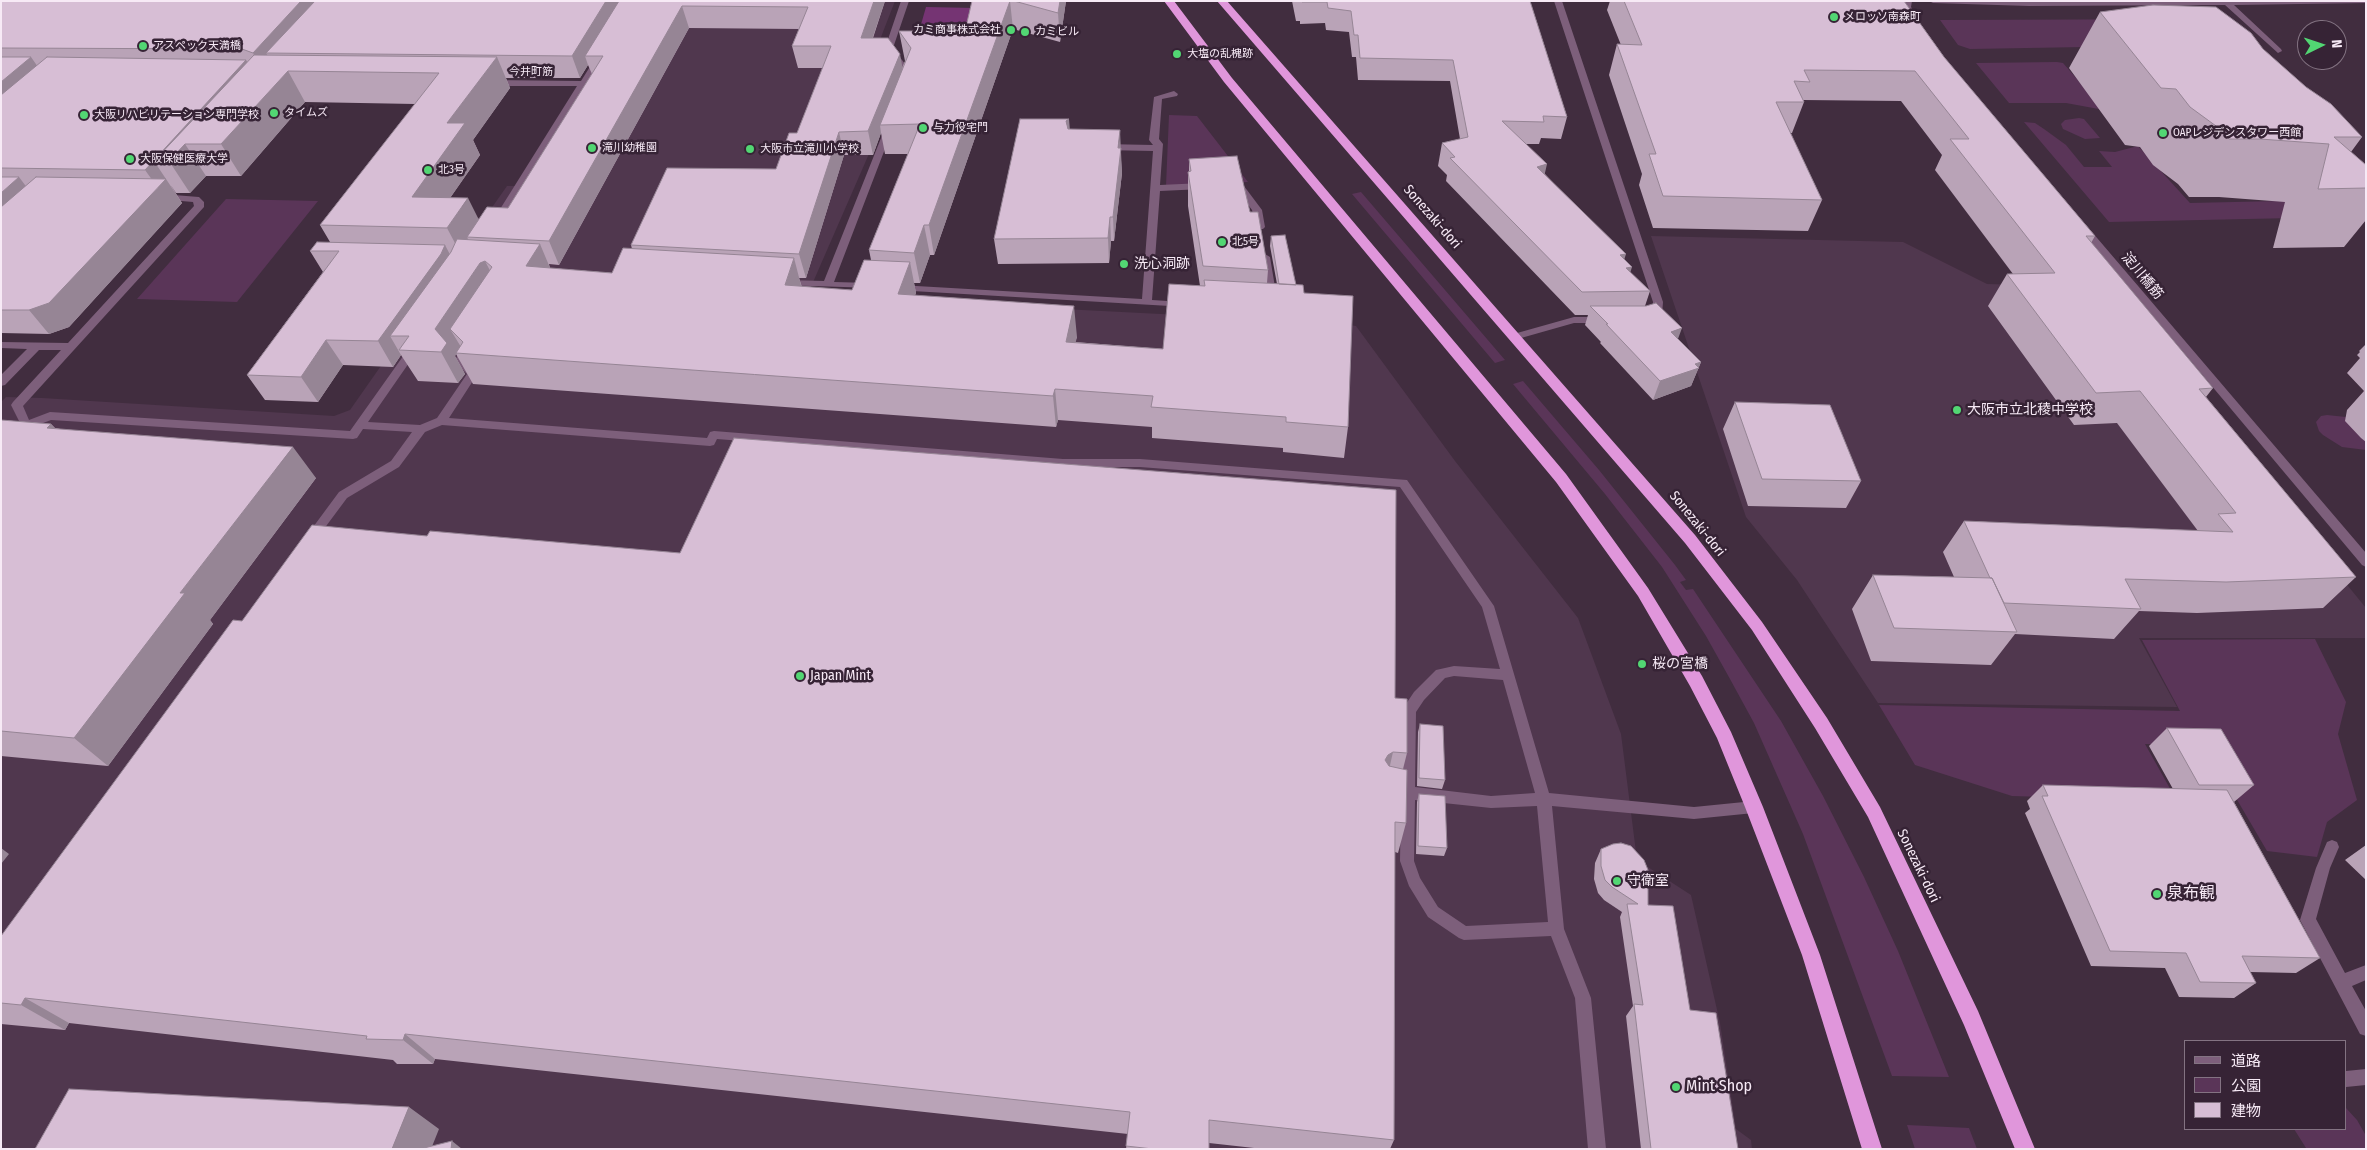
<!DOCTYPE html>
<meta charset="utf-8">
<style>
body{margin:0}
#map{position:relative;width:2367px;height:1150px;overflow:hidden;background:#412d3f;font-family:"Fira Sans Condensed","Noto Sans JP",sans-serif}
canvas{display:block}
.frame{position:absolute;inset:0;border:2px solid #f7eaf6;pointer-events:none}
.legend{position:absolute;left:2184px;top:1040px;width:162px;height:90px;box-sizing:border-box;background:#362335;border:1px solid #837382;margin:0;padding:6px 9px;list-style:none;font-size:15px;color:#f7eaf6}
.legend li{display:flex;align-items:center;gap:10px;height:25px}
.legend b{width:25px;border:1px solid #837382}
.north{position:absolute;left:2297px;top:20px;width:50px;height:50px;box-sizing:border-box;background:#362335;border:1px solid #837382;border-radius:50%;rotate:86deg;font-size:14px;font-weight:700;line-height:20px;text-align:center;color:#f7eaf6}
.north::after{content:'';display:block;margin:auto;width:18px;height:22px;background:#52d673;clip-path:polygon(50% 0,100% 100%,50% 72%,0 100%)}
</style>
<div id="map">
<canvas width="2367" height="1150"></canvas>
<div class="frame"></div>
<ul class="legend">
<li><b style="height:6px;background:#7d5f7b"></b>道路</li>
<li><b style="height:14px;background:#5a3558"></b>公園</li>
<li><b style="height:14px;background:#d7bed5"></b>建物</li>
</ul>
<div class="north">N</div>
</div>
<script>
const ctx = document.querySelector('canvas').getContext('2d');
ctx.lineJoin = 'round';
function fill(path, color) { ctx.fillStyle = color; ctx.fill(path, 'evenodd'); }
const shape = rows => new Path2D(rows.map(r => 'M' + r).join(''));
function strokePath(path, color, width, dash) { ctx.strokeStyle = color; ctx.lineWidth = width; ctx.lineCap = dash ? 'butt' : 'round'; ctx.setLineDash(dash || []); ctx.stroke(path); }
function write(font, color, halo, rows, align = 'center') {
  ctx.font = font + ' "Fira Sans Condensed","Noto Sans JP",sans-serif'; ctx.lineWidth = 5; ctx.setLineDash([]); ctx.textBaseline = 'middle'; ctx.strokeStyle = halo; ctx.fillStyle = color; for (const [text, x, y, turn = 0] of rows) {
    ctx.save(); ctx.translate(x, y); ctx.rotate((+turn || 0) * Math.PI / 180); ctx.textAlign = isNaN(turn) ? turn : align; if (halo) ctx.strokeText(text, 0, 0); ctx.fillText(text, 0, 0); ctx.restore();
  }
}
const built = shape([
 [648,1,895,1,876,50,899,85,807,296,1338,323,1356,326,1455,461,1578,618,1621,734,1637,860,1691,895,1720,1023,1736,1129,1751,1140,1752,1149,1,1149,1,402,6,397,42,398,334,416,350,410,507,186,531,186],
 [1651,236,1903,242,1987,284,2095,287,2117,303,2366,608,2366,638,2139,638,2177,707,1878,703,1797,580,1746,517]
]);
const green = shape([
 [2223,19,2238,24,2258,44,1970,49,1958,45,1940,20],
 [2057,62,2063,63,2104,110,2066,103,2009,103,1976,63],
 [1169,115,1197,116,1248,182,1166,186],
 [2079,118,2084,119,2100,138,2085,139,2063,129,2061,124,2065,120],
 [2024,122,2035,123,2044,129,2066,145,2084,167,2112,167,2099,151,2115,152,2138,146,2190,203,2322,200,2339,217,2109,222],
 [1361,192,1505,360,1495,363,1352,194],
 [226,199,318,201,237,302,137,299],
 [1523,381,1599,470,1675,565,1686,580,1680,582,1686,590,1693,589,1781,721,1823,796,1864,877,1898,951,1949,1077,1892,1076,1803,834,1754,723,1730,679,1706,636,1662,567,1605,494,1513,384],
 [2327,415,2346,417,2349,424,2366,442,2366,450,2342,447,2323,435,2319,431,2316,422,2321,416],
 [2315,639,2346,702,2338,734,2357,800,2327,822,2317,857,2267,851,2205,745,2145,744,2177,801,2012,796,1915,765,1879,705,2180,711,2142,640],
 [2346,1108,2357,1120,2365,1134,2366,1149,2306,1148,2294,1129,2346,1129],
 [1907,1125,1969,1128,1977,1149,1915,1149]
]);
const water = shape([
 [926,7,976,8,965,56,912,56]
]);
const minor = shape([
 [901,1,909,1,893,48,914,76,911,83,908,84,904,81,906,76,885,48,901,1],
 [1554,1,1562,1,1663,302,1662,315,1655,319,1651,320,1646,317,1652,313,1653,302,1554,1],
 [1904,1,1912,1,1911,7,1920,21,1919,23,1913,23,1903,7,1904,1],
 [1929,1,2366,1,2366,3,2234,5,2281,49,2282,51,2278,53,2225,5,2029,6,1933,3,1929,1],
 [596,57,603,59,588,84,502,222,500,224,494,224,492,222,577,86,491,86,487,83,491,80,581,81,596,57],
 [1174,91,1178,94,1177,96,1162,99,1159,139,1163,144,1160,185,1203,183,1208,186,1203,189,1160,191,1152,300,1183,302,1188,305,1187,307,895,290,894,288,899,285,1142,299,1153,151,1103,150,1098,147,1103,144,1153,145,1149,140,1154,97,1174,91],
 [889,125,893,128,834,282,871,283,876,286,875,288,780,285,780,281,784,280,824,281,885,128,889,125],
 [1238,181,1241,182,1262,210,1265,227,1263,229,1257,229,1252,210,1235,187,1230,184,1238,181],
 [161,194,199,197,204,202,204,207,23,406,29,420,50,412,350,431,411,345,415,344,420,347,368,422,420,425,437,418,467,374,454,361,464,346,468,345,473,348,465,360,478,373,449,418,707,438,710,432,714,431,1063,459,1140,459,1407,480,1494,606,1549,793,1694,807,1754,801,1759,803,1761,807,1759,811,1754,813,1694,819,1552,806,1564,929,1591,998,1606,1149,1588,1149,1575,998,1551,936,1464,940,1459,938,1428,917,1409,886,1400,861,1401,798,1395,796,1393,792,1395,788,1401,786,1402,711,1404,707,1414,692,1436,670,1454,666,1500,669,1482,607,1400,487,1140,467,1063,467,717,439,714,445,710,446,442,425,425,432,399,467,347,498,315,541,311,543,305,538,339,492,391,461,412,432,363,429,357,438,353,439,51,420,12,435,1,443,1,432,20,423,11,405,13,402,61,350,39,350,5,385,1,386,1,375,27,349,1,348,1,342,68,343,194,206,193,202,158,199,158,195,161,194],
 [1454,676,1503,680,1535,793,1491,796,1415,787,1416,712,1424,700,1445,678,1454,676],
 [1415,800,1491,808,1537,806,1548,922,1466,926,1438,907,1420,878,1414,861,1415,800],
 [2083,224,2086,225,2366,553,2366,567,2362,565,2080,229,2080,225,2083,224],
 [1265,254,1270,257,1277,299,1272,302,1267,299,1260,257,1265,254],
 [1574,317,1601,317,1606,320,1601,323,1574,323,1514,340,1509,337,1510,335,1574,317],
 [2332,840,2337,842,2339,847,2330,868,2316,919,2345,973,2366,965,2366,980,2352,986,2366,1011,2366,1036,2360,1034,2300,920,2316,868,2327,842,2332,840],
 [2366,1069,2366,1085,2346,1087,2346,1071,2366,1069]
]);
const highway = shape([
 [1164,1,1174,1,1232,78,1566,474,1648,588,1702,676,1731,732,1763,807,1820,955,1882,1149,1862,1149,1802,955,1745,807,1717,738,1690,686,1638,596,1556,482,1224,82,1164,1],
 [1217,1,1227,1,1695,535,1762,622,1827,718,1880,807,1978,1011,2035,1149,2015,1149,1964,1025,1868,817,1815,728,1752,630,1685,543,1217,1]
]);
const wall = shape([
 [1,1,885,1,873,38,902,68,905,61,899,31,965,31,972,1,1066,1,1060,42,1013,29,934,255,930,255,920,283,914,283,916,293,915,295,1077,337,1075,342,1163,349,1200,286,1188,206,1188,172,1189,172,1189,159,1250,212,1268,270,1267,283,1277,284,1270,246,1271,236,1296,285,1304,293,1348,427,1344,458,1283,452,1283,448,1152,438,1152,427,1058,420,1056,427,473,384,456,354,455,356,465,374,458,383,418,381,401,355,393,367,343,365,318,402,265,400,247,375,323,272,310,251,330,242,320,225,415,104,305,102,241,176,206,176,190,193,176,193,170,184,182,203,69,327,49,334,1,333],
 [689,28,799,29,792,46,798,68,823,68,797,133,776,169,631,245,632,249,612,273,550,268,549,264,559,265],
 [588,65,592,74,508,208,479,219,450,198,480,155,473,140,510,88,506,78,580,78],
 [881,133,885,154,908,154,869,250,871,260,852,290,802,287,799,278,806,278,844,155,873,155],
 [1292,1,1530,1,1567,117,1561,139,1541,138,1539,144,1526,144,1545,174,1624,260,1630,272,1650,291,1645,306,1701,362,1691,386,1653,400,1600,343,1601,342,1585,325,1588,315,1575,315,1446,181,1447,175,1438,166,1442,143,1460,139,1450,81,1358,80,1356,57,1352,57,1349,32,1326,30,1325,23,1300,24,1300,21,1296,21],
 [1610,1,1904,1,1944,57,2095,236,2091,243,2213,388,2206,397,2356,577,2323,608,2197,613,2139,611,2114,639,2015,634,1991,665,1871,661,1852,609,1873,575,1954,577,1943,552,1964,521,2198,531,2117,423,2074,425,1988,306,2007,274,2013,274,1935,170,1942,155,1901,101,1803,100,1804,102,1792,133,1790,133,1822,200,1808,231,1653,228,1639,185,1642,174,1609,75,1617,44,1621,45,1607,10],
 [2100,12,2263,49,2362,137,2351,152,2366,165,2366,220,2344,247,2273,248,2285,202,2219,197,2189,197,2178,184,2153,165,2140,147,2125,145,2069,68],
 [1070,129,1120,148,1122,173,1114,241,1111,241,1109,263,998,264,994,239],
 [2366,344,2366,442,2361,438,2345,421,2347,410,2364,391,2347,373,2360,358,2357,355,2360,352,2359,351],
 [1735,402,1861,481,1846,508,1748,506,1723,429],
 [1,420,51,424,55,428,316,478,210,620,213,624,108,766,1,756],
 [1395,698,1407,753,1403,769,1406,823,1398,853,1395,852,1394,1140,1390,1149,1263,1149,1209,1143,1209,1149,1126,1149,1128,1134,435,1059,433,1064,397,1064,393,1060,69,1023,65,1030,1,1024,1,936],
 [1420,724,1445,780,1442,789,1417,786,1418,732],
 [2167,728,2254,785,2234,802,2320,958,2296,973,2250,972,2256,983,2234,998,2179,997,2165,968,2091,966,2025,813,2030,809,2027,801,2043,785,2173,789,2149,746],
 [1419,794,1447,848,1444,856,1416,854,1417,802],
 [2366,845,2366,880,2345,860],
 [1601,849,1648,905,1690,1010,1738,1149,1641,1149,1626,1016,1633,1006,1620,917,1622,912,1604,900,1598,893,1594,879,1595,863]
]);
const shadedWall = shape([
 [301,1,332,1,266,53,274,67,266,76,253,53],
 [606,1,628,1,585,56,588,65,580,78,572,56],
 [874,1,885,1,865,60,861,38],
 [1010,1,1013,29,934,255,929,225],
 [1060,1,1066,1,1060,42,1058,13],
 [682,6,689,28,559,265,549,241],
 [900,54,904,76,880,125,881,133,873,155,868,131],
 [31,57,47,80,1,120,1,82],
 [497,57,510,88,473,140,480,155,430,227,412,197,447,123],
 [246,60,260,83,185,144,206,176,190,193,169,161,154,161,182,203,69,327,49,334,29,310,158,188,145,170],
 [288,71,305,102,241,176,221,144],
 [1069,119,1071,143,1066,121],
 [1120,130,1122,173,1114,241,1113,217],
 [839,132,844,155,806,278,799,254],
 [1547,164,1542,186,1537,167],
 [19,177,37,201,1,234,1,193],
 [468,198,484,230,467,237,472,248,464,260,447,228],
 [1110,217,1111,241,1109,263,1108,238],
 [924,225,930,255,920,283,914,253],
 [540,244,553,275,526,266],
 [445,245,458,270,409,336,390,336,401,355,393,367,378,341],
 [1626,254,1619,276,1620,255],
 [794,258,802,289,785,285],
 [485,261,501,292,450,329,461,347,455,356,465,374,458,383,441,352,435,329,480,263],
 [910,262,916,293,904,325,898,294],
 [1632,267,1625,289,1626,268],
 [1074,306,1077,337,1068,373,1066,342],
 [1682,328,1675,347,1671,332],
 [326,340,343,365,318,402,301,377],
 [1701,362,1691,386,1653,400,1660,381,1695,364],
 [1055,389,1058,420,1056,427,1053,396],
 [51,424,79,455,47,428],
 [293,447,316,478,210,620,213,624,108,766,74,738,180,593],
 [1393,752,1386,783,1385,760,1388,755],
 [1,848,9,854,1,864],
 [25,998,69,1023,65,1030,21,1005],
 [405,1034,435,1059,433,1064,403,1040],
 [409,1107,439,1129,431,1149,392,1149],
 [452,1141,462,1149,451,1149]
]);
const building = shape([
 [1,1,301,1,253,53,242,49,1,48,1,1],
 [315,1,606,1,572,56,266,53,315,1],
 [619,1,874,1,861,38,888,38,900,54,868,131,839,132,799,254,631,245,667,168,776,169,789,133,797,133,831,46,792,46,808,7,682,6,549,241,467,237,487,207,508,208,603,56,585,56,619,1],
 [972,1,1010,1,929,225,924,225,914,253,869,250,920,124,880,125,911,48,899,31,965,31,972,1],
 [1014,1,1060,1,1058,13,1014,1],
 [1302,1,1530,1,1567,117,1543,116,1544,122,1502,121,1547,164,1537,167,1626,254,1620,255,1632,267,1626,268,1650,291,1582,292,1450,158,1455,157,1442,143,1468,137,1453,60,1360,58,1358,35,1354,35,1351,11,1328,8,1327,2,1302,2,1302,1],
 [1624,1,1904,1,1944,57,2095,236,2086,236,2213,388,2199,389,2356,577,2226,582,2125,579,2141,609,2004,603,1992,578,1990,578,1964,521,2233,532,2218,514,2236,513,2140,391,2096,393,2007,274,2055,273,1950,139,1969,139,1915,71,1804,70,1810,82,1794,81,1804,102,1776,102,1822,200,1663,196,1649,154,1656,154,1617,44,1642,45,1624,1],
 [2153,5,2216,7,2251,33,2263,49,2306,87,2331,104,2362,137,2334,137,2366,165,2366,188,2318,189,2329,144,2260,139,2229,139,2216,126,2190,107,2176,89,2161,88,2100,12,2153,5],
 [254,55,497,57,447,123,465,123,412,197,468,198,447,228,320,225,439,73,288,71,221,144,185,144,169,161,154,161,254,55],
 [1,57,31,57,1,82,1,57],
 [47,57,246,60,145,170,1,168,1,95,47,57],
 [1020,119,1069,119,1066,121,1068,129,1120,130,1118,148,1121,148,1113,217,1110,217,1108,238,994,239,1020,119],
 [1237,156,1250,212,1258,212,1268,270,1203,266,1188,172,1191,171,1189,159,1237,156],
 [1,177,19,177,1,193,1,177],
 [36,177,166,179,49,303,29,310,1,310,1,207,36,177],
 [1285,235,1296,285,1279,284,1271,236,1285,235],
 [457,239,540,244,526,266,612,273,623,248,794,258,785,285,852,290,864,260,910,262,898,294,1074,306,1066,342,1163,349,1169,284,1205,286,1204,280,1303,285,1304,293,1353,296,1348,427,1286,422,1286,417,1151,407,1153,396,1055,389,1053,396,456,353,463,342,450,329,492,267,485,261,480,263,435,329,447,343,441,352,399,350,409,336,390,336,451,252,457,239],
 [317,242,445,245,441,254,378,341,326,340,301,377,247,375,339,251,310,251,317,242],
 [1656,303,1682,328,1671,332,1701,362,1695,364,1699,368,1660,381,1606,324,1608,324,1590,306,1646,306,1656,303],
 [1735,402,1830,405,1861,481,1762,479,1735,402],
 [1,420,51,424,47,428,293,447,180,593,185,593,74,738,1,731,1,420],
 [734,438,1396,490,1395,698,1407,699,1407,753,1393,752,1388,755,1385,760,1389,766,1407,770,1406,823,1395,822,1394,1140,1209,1120,1209,1149,1153,1149,1126,1146,1130,1112,405,1034,403,1040,366,1039,367,1036,25,998,21,1005,1,1003,1,936,233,620,242,621,312,525,427,536,430,531,680,553,734,438],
 [1873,575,1992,578,2017,632,1894,628,1873,575],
 [1420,724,1443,726,1445,780,1419,778,1420,724],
 [2167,728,2221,729,2254,785,2199,785,2167,728],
 [2043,785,2227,790,2320,958,2242,956,2256,983,2200,982,2186,953,2110,951,2042,796,2048,796,2043,785],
 [1419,794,1445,796,1447,848,1418,846,1419,794],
 [1621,843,1631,846,1644,860,1648,870,1648,905,1673,906,1690,1010,1716,1013,1738,1149,1651,1149,1634,1004,1643,1005,1627,904,1638,904,1612,887,1605,880,1601,866,1601,849,1613,844,1621,843],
 [69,1089,409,1107,392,1149,35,1149,69,1089],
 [452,1141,451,1149,420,1149,452,1141]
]);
const markers = [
 [1834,17,5,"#52d673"],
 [1011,30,5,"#52d673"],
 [1025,32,5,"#52d673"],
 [143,46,5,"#52d673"],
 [1177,54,5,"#52d673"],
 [274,113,5,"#52d673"],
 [84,115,5,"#52d673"],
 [923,128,5,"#52d673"],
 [2163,133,5,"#52d673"],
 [592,148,5,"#52d673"],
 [750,149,5,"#52d673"],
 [130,159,5,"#52d673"],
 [428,170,5,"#52d673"],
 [1222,242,5,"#52d673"],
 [1124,264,5,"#52d673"],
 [1957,410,5,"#52d673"],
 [1642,664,5,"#52d673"],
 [800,676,5,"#52d673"],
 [1617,881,5,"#52d673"],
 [2157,894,5,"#52d673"],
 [1676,1087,5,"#52d673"]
];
const farPoinames = [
 ["メロッソ南森町",1844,17],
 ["カミ商事株式会社",1001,30,"right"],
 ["カミビル",1035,32],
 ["アスペック天満橋",153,46],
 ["大塩の乱槐跡",1187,54],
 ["タイムズ",284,113],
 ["大阪リハビリテーション専門学校",94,115],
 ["与力役宅門",933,128],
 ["OAPレジデンスタワー西館",2173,133],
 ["滝川幼稚園",602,148],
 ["大阪市立滝川小学校",760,149],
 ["大阪保健医療大学",140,159],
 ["北3号",438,170],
 ["北5号",1232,242]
];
const farStreetnames = [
 ["今井町筋",531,72]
];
const streetNames = [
 ["Sonezaki-dori",1432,217,49],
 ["淀川橋筋",2142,276,50],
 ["Sonezaki-dori",1697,524,51],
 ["Sonezaki-dori",1918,866,64]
];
const poiNames = [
 ["洗心洞跡",1134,264],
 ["大阪市立北稜中学校",1967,410],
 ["桜の宮橋",1652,664],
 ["Japan Mint",810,676],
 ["守衛室",1627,881]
];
const nearPoinames = [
 ["泉布観",2167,894],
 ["Mint Shop",1686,1087]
];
fill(built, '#50374e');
fill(green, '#5a3558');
fill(water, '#753473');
fill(minor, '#7d5f7b');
fill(highway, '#e096db');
fill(wall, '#b9a3b7');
fill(shadedWall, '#968595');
fill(building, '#d7bed5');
strokePath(building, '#968595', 1);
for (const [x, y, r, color] of markers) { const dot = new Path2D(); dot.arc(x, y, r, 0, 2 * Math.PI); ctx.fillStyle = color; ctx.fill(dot); strokePath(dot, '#362335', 2); }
write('11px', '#f7eaf6', '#362335', farPoinames, 'left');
write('11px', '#f7eaf6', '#362335', farStreetnames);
write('14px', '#f7eaf6', '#362335', streetNames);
write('14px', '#f7eaf6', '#362335', poiNames, 'left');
write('16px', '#f7eaf6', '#362335', nearPoinames, 'left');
</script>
